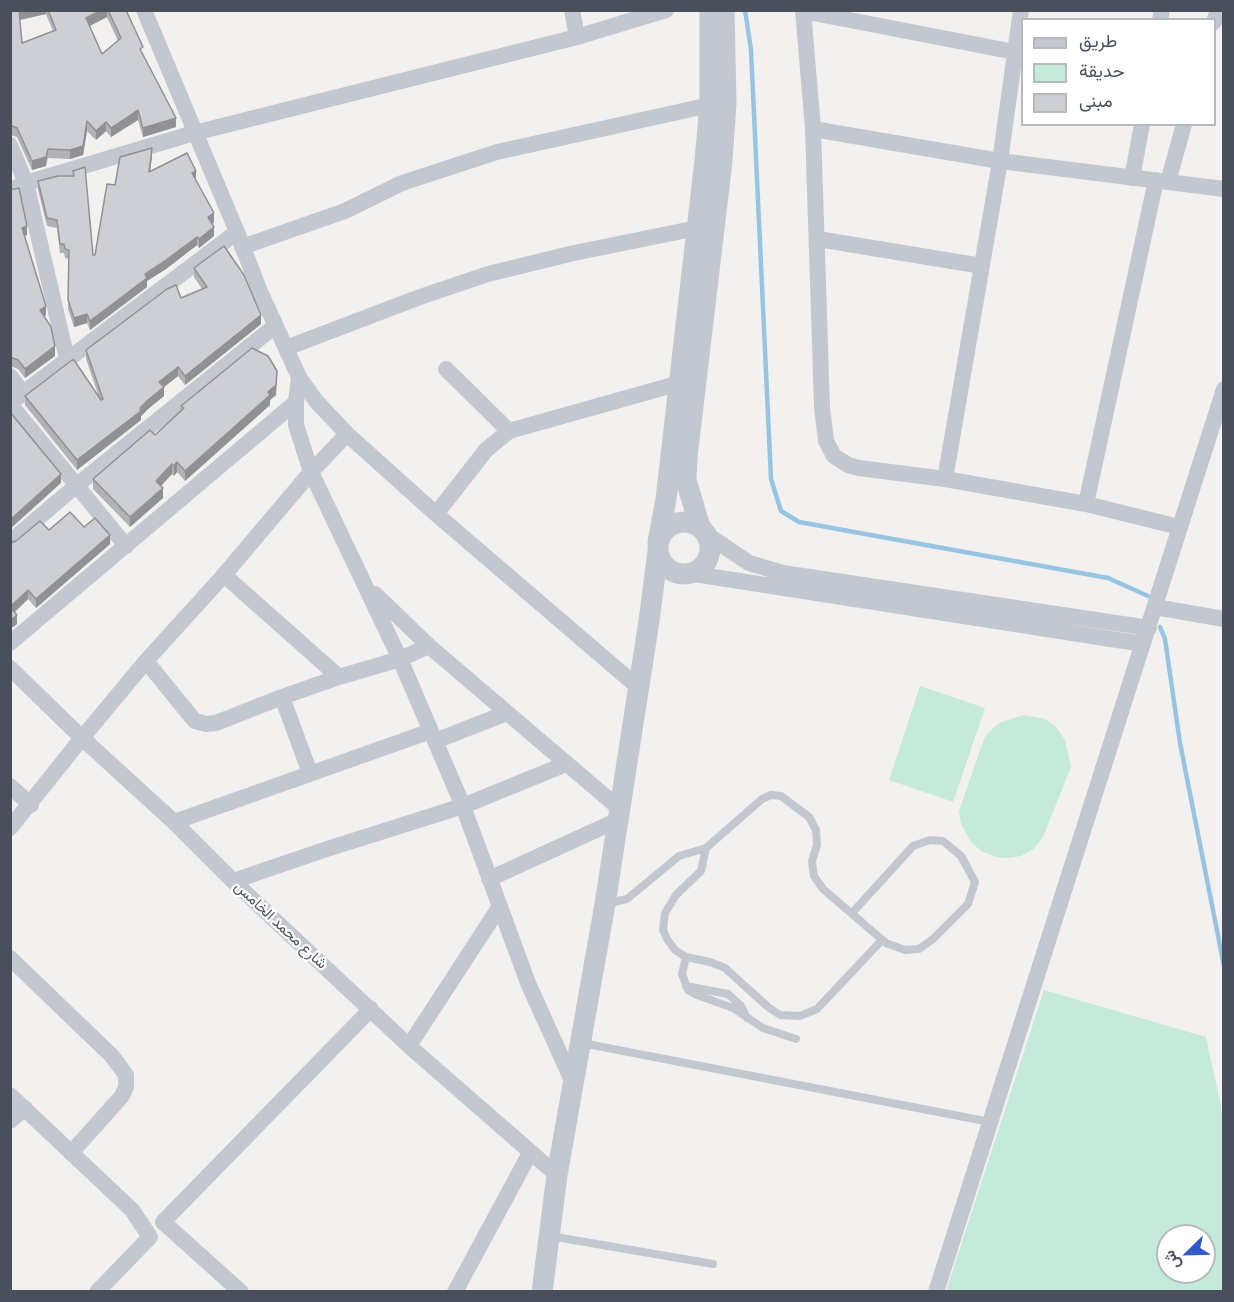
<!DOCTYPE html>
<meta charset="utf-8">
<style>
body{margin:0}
#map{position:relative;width:1234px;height:1302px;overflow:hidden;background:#f2f1f0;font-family:Ubuntu,Vazirmatn,sans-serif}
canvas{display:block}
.frame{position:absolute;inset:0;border:12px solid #4a505b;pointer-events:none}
.legend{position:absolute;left:1021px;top:18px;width:195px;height:108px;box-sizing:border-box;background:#fff;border:2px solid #b7b9bd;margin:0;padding:8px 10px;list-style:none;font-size:18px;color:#4a505b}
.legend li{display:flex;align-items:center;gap:12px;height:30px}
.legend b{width:30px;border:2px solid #b7b9bd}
.north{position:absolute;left:1156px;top:1224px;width:60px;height:60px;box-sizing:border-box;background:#fff;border:2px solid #b7b9bd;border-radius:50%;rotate:247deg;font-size:16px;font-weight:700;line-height:24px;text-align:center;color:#4a505b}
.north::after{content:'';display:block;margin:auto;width:21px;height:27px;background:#3157cc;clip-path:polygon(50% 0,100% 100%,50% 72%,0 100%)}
</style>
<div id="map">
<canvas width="1234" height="1302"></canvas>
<div class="frame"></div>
<ul class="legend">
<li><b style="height:8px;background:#c3c8d0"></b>طريق</li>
<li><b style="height:16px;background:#c5eada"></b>حديقة</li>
<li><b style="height:16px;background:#cecfd4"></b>مبنى</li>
</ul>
<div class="north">ش</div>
</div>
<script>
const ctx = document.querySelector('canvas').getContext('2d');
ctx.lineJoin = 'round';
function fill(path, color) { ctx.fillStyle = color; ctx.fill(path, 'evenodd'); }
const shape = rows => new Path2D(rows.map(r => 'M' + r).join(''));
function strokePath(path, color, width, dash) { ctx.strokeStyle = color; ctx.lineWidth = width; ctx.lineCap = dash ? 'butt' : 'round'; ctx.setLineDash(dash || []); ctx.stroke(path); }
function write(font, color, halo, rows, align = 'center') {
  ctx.font = font + ' Ubuntu,Vazirmatn,sans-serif'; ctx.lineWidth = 4.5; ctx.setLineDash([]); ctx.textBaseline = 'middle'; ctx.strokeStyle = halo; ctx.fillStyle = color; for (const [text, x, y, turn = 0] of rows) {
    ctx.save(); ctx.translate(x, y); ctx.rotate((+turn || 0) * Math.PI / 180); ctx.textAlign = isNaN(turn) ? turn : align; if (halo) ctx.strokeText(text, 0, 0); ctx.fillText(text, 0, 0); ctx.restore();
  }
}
const green = shape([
 [920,686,985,708,953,802,889,780],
 [1024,715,1045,719,1056,727,1065,740,1071,767,1043,837,1034,849,1021,856,1008,858,996,857,981,851,971,842,961,824,959,811,984,739,988,733,999,723],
 [1044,990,1206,1037,1221,1106,1223,1132,1223,1291,946,1291],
 [1168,1236,1204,1236,1204,1272,1168,1272]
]);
const stream = shape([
 [745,10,751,50,771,479,781,511,799,522,1108,578,1148,596],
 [1160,627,1165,639,1180,743,1224,966]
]);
const service = shape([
 [706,848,701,871,676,895,665,913,663,930,667,939,675,950,686,957,710,962,725,968,768,1007,780,1015,800,1016,817,1009,882,940],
 [605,904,627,899,679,856,706,848,762,799,771,795,781,796,809,817,816,830,817,845,812,861,814,876,823,889,886,943,905,950,919,949,933,939,968,904,975,882,961,856,943,841,930,840,913,846,852,913],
 [686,957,682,974,688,990,697,995,733,1008,763,1028,796,1039],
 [686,986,728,994,741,1006,747,1018],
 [582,1043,990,1122],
 [550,1236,713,1264]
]);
const minor = shape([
 [144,10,237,232,259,289,299,377,316,401,347,434,436,514,639,688],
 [572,10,577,37],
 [803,10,813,129,822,407,826,441,834,456,848,465,859,468,945,479,1086,504,1179,527],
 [803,11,1015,52],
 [1160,20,1162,10],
 [1214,22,1218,10],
 [813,129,1000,161,1224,189],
 [10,145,26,183,67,359],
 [1132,178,1142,124],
 [1168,182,1184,124],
 [10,190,26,183,194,133,577,37,666,10],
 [818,239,982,266],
 [242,247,345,211,402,183,497,152,710,105,722,104],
 [286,348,420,297,488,274,574,253,707,226],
 [446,369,509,431],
 [10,376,23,393],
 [299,377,296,402,296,425,311,472,400,659,463,806,528,983,574,1085],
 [10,403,237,232],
 [10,404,126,546],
 [945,479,1000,161,1021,10],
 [1086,504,1156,180],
 [436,514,486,450,509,431,680,383],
 [706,534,749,563,783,573,1149,628],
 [10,542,77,485,275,326],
 [688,573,1143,644],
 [224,575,339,677],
 [375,594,429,646,620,809],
 [1155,607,1224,619],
 [10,643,296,402],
 [146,661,189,714,195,721,206,724,216,723,282,697,339,677,400,659,429,646],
 [10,668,82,738,174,822,233,881,409,1046,557,1175],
 [282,697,310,773],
 [435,741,507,713],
 [10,786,31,805],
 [174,822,431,731],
 [10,828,82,738,146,661,224,575,311,472,347,434],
 [489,879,618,820],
 [233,881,327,849,463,806,566,764],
 [10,958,112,1056,126,1075,126,1087,122,1096,71,1153],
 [409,1046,500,906],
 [10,1095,132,1210,150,1237,97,1292],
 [10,1121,25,1108],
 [241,1292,163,1222,371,1009],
 [455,1292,530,1153],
 [936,1292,1224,389]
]);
const tertiary = shape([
 '658 548a26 26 0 1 1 52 0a26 26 0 1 1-52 0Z',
 [700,527,686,480,687,457,722,161,726,103,724,10],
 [658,542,666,499,705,160,710,105,710,10],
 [542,1292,557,1175,605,904,649,621,658,551]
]);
const wall = shape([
 [10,10,126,10,143,55,176,127,143,137,138,120,111,137,106,131,96,140,87,131,83,155,70,159,48,158,46,166,32,170,17,137,11,135],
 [46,14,53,31,22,43,20,20],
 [107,17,118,41,102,54,89,26],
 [152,156,150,172,196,180,214,222,212,224,214,236,199,248,197,245,166,269,147,281,147,287,90,330,87,323,74,327,68,309,69,259,65,258,64,253,60,253,57,228,47,226,38,190,38,181,73,176,73,171,93,255,95,255,115,185],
 [10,190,27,235,25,236,46,315,44,317,55,356,25,378,18,369,10,366],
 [194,268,261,324,185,385,178,376,164,387,164,396,148,409,141,416,141,420,77,470,25,405,25,396,99,397,86,359,86,350,181,298,202,289,194,277],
 [277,381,276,395,270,400,270,405,185,481,177,472,174,476,172,474,161,486,163,498,130,527,93,489,93,479,155,435,181,410,181,406],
 [84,527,110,544,36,608,28,599,15,612,17,624,10,629,10,543,49,530]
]);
const shadedWall = shape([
 [22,10,46,10,46,14,19,20,19,11],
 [102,10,107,10,107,17,86,28,86,18],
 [138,110,138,120,111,137,111,128],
 [176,118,176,127,143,137,143,128],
 [87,121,87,131,83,155,70,159,70,150],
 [106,122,106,131,96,140,96,131],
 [152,148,152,156,149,181,149,172],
 [48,149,46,166,32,170,32,161],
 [12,168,12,178,10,179,10,169],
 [196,171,196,180,192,173],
 [214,213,214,222,208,226,208,217],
 [27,226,27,235,22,237,22,228],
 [214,227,214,236,199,248,199,239],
 [197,237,197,245,166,269,147,281,147,287,90,330,90,321,145,274],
 [46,306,46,315,40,320,40,310],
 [87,314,87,323,74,327,74,318],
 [261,315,261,324,185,385,185,376],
 [55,346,55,356,25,378,25,369],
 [178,367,178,376,164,387,164,396,148,409,141,416,141,420,77,470,77,460,140,408,159,382],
 [277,371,276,395,270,400,270,405,185,481,185,471,268,392],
 [177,462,177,472,174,476,174,466],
 [172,464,172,474,156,491,156,481],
 [61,474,61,483,10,529,10,520],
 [163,488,163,498,130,527,130,517],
 [110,535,110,544,36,608,36,599],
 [28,590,28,599,10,616,10,607],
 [17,615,17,624,10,629,10,620]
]);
const building = shape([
 [10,10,22,10,19,11,22,43,56,30,48,10,102,10,86,18,102,54,121,38,108,10,126,10,143,47,140,49,176,118,143,128,138,110,111,128,106,122,96,131,87,121,83,146,70,150,48,149,46,157,32,161,17,128,10,125,10,10],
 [152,148,149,172,187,153,196,171,192,173,214,213,208,217,214,227,199,239,197,237,166,260,145,274,147,278,90,321,87,314,74,318,68,300,69,250,65,249,64,244,60,244,57,220,47,218,38,181,58,176,74,176,73,171,85,167,93,255,95,255,107,184,115,185,120,157,152,148],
 [19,188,27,226,22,228,46,306,40,310,51,327,55,346,25,369,18,360,10,357,10,190,19,188],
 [224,246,244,275,261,315,185,376,178,367,159,382,164,387,148,400,140,408,141,411,77,460,25,396,72,360,74,360,101,400,103,399,86,350,167,289,176,285,181,298,207,287,194,268,224,246],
 [252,348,268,356,277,371,276,385,268,392,270,395,185,471,177,462,174,466,172,464,156,481,163,488,130,517,93,479,150,430,155,435,184,408,181,406,252,348],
 [10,412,61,474,10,520,10,412],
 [70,512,84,527,95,518,110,535,36,599,28,590,10,607,10,543,16,541,40,521,49,530,70,512],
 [10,607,17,615,10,620,10,607]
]);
const streetNames = [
 ["شارع محمد الخامس",281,925,43]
];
fill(green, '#c5eada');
strokePath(stream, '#97c4e1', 4.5);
strokePath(service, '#c3c8d0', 8);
strokePath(minor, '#c3c8d0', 16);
strokePath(tertiary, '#c3c8d0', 21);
fill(wall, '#b1b2b6');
fill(shadedWall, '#909194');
fill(building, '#cecfd4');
strokePath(building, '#909194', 1.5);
write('15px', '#4a505b', '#fff', streetNames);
</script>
